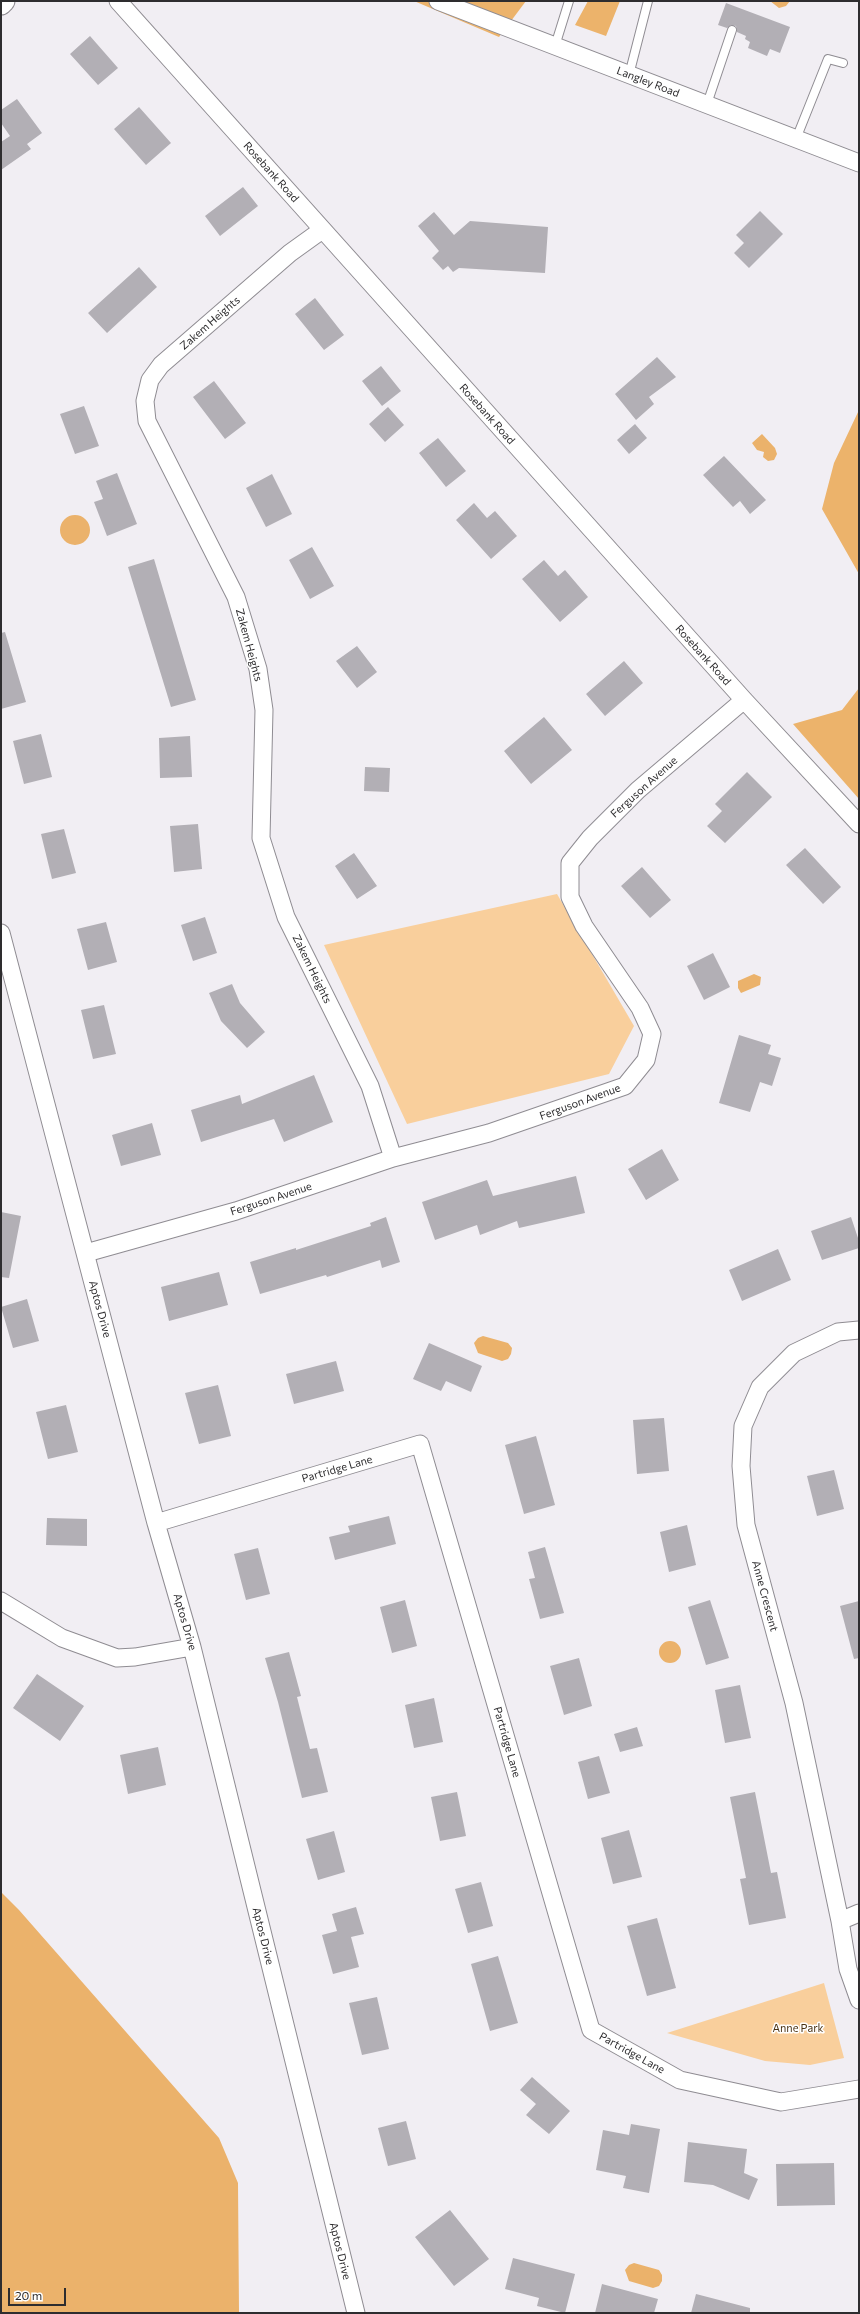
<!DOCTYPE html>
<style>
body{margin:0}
#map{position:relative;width:860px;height:2314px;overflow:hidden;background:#f1eef3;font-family:Commissioner,sans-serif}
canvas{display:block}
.frame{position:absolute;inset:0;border:2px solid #2e2d2f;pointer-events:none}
.scale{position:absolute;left:8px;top:2288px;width:58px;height:18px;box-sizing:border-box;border:2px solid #2e2d2f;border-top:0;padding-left:5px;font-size:12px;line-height:14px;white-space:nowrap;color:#2e2d2f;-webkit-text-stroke:3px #fff;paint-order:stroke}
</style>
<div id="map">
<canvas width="860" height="2314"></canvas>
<div class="frame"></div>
<div class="scale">20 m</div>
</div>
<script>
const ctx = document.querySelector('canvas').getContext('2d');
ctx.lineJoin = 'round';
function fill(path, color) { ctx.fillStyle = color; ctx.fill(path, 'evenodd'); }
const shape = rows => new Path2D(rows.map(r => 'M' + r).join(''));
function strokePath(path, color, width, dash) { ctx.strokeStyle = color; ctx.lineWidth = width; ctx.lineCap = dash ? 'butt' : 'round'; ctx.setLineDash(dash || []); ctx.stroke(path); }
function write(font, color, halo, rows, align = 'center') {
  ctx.font = font + ' Commissioner,sans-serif'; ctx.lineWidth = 3; ctx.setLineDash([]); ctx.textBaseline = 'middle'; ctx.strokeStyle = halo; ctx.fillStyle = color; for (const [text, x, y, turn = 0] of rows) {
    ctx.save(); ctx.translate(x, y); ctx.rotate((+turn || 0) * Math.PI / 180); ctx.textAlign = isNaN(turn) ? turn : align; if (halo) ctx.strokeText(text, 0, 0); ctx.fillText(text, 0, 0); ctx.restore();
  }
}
const green = shape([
 [557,894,634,1026,609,1074,407,1124,324,945],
 [824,1983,844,2058,810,2065,765,2061,667,2033]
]);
const forest = shape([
 [414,1,526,1,499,37],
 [588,1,620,1,606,36,575,25],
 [859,410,859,574,822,509,834,463],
 [859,688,859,799,793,724,842,710]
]);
const water = shape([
 [770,1,790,1,786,6,779,8],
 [762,434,775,448,777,454,774,460,768,461,763,457,764,452,757,450,752,443],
 '60 530a15 15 0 1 1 30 0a15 15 0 1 1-30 0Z',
 [754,974,761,977,760,985,741,993,738,988,738,981],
 [483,1336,508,1343,512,1348,511,1354,508,1359,502,1361,478,1353,474,1343,478,1338],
 '659 1652a11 11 0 1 1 22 0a11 11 0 1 1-22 0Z',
 [1,1892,19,1910,219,2138,238,2183,239,2313,1,2313],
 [634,2263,659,2270,662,2275,662,2281,659,2286,653,2288,629,2281,625,2270,629,2265]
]);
const building = shape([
 [726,3,790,27,780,53,770,49,767,56,748,48,750,42,745,39,746,36,737,32,736,26,731,25,727,28,718,25],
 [90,36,118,68,98,85,70,54],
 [17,99,42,133,27,144,31,149,1,170,1,142,10,136,1,123,1,110],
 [139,107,171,143,146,165,114,129],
 [243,187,258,206,220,236,205,216],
 [760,211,783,234,749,268,734,253,744,243,736,235],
 [434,212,454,235,470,221,548,227,545,273,459,268,453,272,448,266,443,270,432,258,439,251,418,226],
 [139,267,157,287,107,333,88,313],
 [315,298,344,335,324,350,295,314],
 [657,357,676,377,649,397,654,404,636,420,615,394],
 [381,366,401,391,382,406,362,381],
 [214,381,246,423,225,439,193,397],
 [84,406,99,446,75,454,60,414],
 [388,407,404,425,385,442,369,424],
 [635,424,647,438,629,454,617,440],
 [438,438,466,471,446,487,419,453],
 [724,456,766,500,750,514,740,501,733,507,703,475],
 [117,473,137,524,107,536,94,502,103,499,96,481],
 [272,474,292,514,266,527,246,488],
 [474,503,487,518,495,511,517,536,491,559,456,520],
 [312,547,334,586,310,599,289,560],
 [154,559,196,700,171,707,128,567],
 [544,560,558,576,565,570,588,597,560,622,522,579],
 [5,632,26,702,1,709,1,633],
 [357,646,377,672,357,688,336,661],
 [624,661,643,683,605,716,586,694],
 [544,717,572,750,531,784,504,751],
 [41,734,52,777,24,784,13,741],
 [190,736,192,777,160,778,159,738],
 [365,767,390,768,389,792,364,791],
 [747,772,772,797,725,843,707,826,722,811,715,804],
 [198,824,202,869,174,872,170,826],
 [64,829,76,873,52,879,41,834],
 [805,848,841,887,823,904,786,865],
 [354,853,377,886,357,899,335,866],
 [642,867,671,900,650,918,621,886],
 [205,917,217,953,193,961,181,925],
 [106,922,117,962,88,970,77,929],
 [713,953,730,987,704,1000,687,966],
 [232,984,240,1003,265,1032,247,1048,221,1021,209,993],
 [104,1005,116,1054,93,1059,81,1010],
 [739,1035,771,1045,768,1054,781,1058,772,1086,760,1082,750,1112,719,1103],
 [314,1075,333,1122,284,1142,274,1119,201,1142,191,1110,240,1095,242,1104],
 [152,1123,161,1155,121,1166,112,1135],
 [662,1149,679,1180,646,1200,628,1169],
 [576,1176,585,1213,519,1228,517,1221,480,1235,477,1225,435,1240,422,1202,487,1180,493,1196],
 [1,1212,21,1216,9,1278,1,1277],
 [386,1217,400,1262,382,1268,380,1260,327,1277,326,1275,260,1294,250,1262,296,1248,296,1250,371,1226,370,1223],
 [851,1217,859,1241,859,1248,822,1260,811,1231],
 [778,1249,791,1280,742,1301,729,1270],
 [219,1272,228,1305,169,1321,161,1287],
 [27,1299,39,1341,13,1348,1,1307],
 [429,1343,482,1366,471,1392,446,1381,441,1391,413,1379],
 [336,1361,344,1391,294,1404,286,1374],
 [218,1385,231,1436,199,1444,185,1393],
 [66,1405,78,1452,48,1459,36,1412],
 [664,1418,669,1471,637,1474,633,1420],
 [536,1436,555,1505,524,1514,505,1445],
 [834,1470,844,1509,817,1516,807,1476],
 [389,1516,396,1544,335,1560,329,1537,350,1532,348,1526],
 [47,1518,87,1519,87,1546,46,1545],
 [687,1525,696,1565,669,1572,660,1532],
 [545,1547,564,1613,540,1619,529,1579,535,1578,528,1552],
 [258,1548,270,1594,246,1600,234,1554],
 [405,1600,417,1646,392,1653,380,1607],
 [710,1600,729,1658,706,1665,688,1607],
 [859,1601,859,1658,854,1659,840,1606],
 [289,1652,301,1696,297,1697,310,1749,317,1748,328,1792,302,1798,278,1702,265,1658],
 [579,1658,592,1706,564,1715,550,1666],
 [37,1674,84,1706,60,1741,13,1708],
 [740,1685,751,1738,725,1743,715,1690],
 [434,1698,443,1742,414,1748,405,1705],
 [637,1727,643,1746,620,1752,614,1734],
 [158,1747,166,1785,128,1794,120,1755],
 [599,1756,610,1793,588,1799,578,1762],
 [457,1792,466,1836,440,1841,431,1797],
 [755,1792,771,1873,777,1872,786,1918,749,1925,740,1879,746,1878,730,1797],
 [629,1830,642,1877,613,1884,601,1838],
 [334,1831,345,1872,318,1880,306,1839],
 [481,1882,493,1926,468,1933,455,1889],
 [356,1907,364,1934,351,1937,359,1967,333,1974,322,1935,337,1931,332,1914],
 [657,1918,676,1988,647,1996,627,1926],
 [498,1956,518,2023,490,2031,471,1964],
 [377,1997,389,2049,362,2055,349,2003],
 [532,2077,570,2111,549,2134,526,2115,536,2104,520,2090],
 [406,2121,416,2159,388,2166,378,2128],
 [631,2124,660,2129,649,2193,623,2188,626,2176,596,2170,603,2130,629,2135],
 [688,2142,747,2149,744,2173,758,2179,749,2200,713,2185,684,2182],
 [834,2163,835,2205,777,2206,776,2164],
 [450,2210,489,2259,454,2286,415,2237],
 [513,2258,575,2274,565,2313,537,2306,539,2298,505,2289],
 [602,2284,658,2299,654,2313,595,2313],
 [696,2294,750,2308,750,2313,691,2313]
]);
const service = shape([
 [555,46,569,1],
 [629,75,648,1],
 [707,104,732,30],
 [796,139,828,59,843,63]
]);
const minor = shape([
 [118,1,744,700,859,824],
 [438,1,859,163],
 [322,230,290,253,161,365,150,380,145,401,147,421,236,597,258,669,264,710,261,838,286,917,370,1086,393,1158],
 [1,933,156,1523,192,1647,356,2313],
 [86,1253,236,1211,393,1158,489,1133,625,1086,646,1060,652,1034,640,1008,584,926,570,897,570,863,590,838,638,790,744,700],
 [156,1523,420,1444,591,2030,680,2080,781,2102,859,2089],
 [1,1601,62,1638,117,1658,135,1657,192,1647],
 [859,1913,840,1921,848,1969,859,2000],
 [840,1921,794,1703,746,1525,741,1466,743,1426,760,1387,794,1353,838,1332,859,1330]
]);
const tertiary = shape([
 [1,4,4,1]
]);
const streetNames = [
 ["Langley Road",648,82,21],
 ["Rosebank Road",271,172,48],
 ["Zakem Heights",210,323,-41],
 ["Rosebank Road",487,414,48],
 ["Zakem Heights",249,645,75],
 ["Rosebank Road",703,655,48],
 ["Ferguson Avenue",644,787,-42],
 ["Zakem Heights",312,969,64],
 ["Ferguson Avenue",580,1102,-20],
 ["Ferguson Avenue",271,1199,-18],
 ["Aptos Drive",100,1309,75],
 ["Partridge Lane",337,1469,-16],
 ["Anne Crescent",765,1596,75],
 ["Aptos Drive",185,1622,74],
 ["Partridge Lane",507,1742,74],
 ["Aptos Drive",263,1936,76],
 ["Partridge Lane",632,2053,29],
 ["Aptos Drive",340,2251,76]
];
const parkNames = [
 ["Anne Park",798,2028]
];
fill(green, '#f9cf9c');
fill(forest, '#ecb36b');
fill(water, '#ebb26b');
fill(building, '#b2afb5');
strokePath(service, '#8f8c92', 10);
strokePath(minor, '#8f8c92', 19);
strokePath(tertiary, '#8f8c92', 23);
strokePath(service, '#fff', 8);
strokePath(minor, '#fff', 17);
strokePath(tertiary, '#fff', 21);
write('11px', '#2e2d2f', '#fff', streetNames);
write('11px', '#483011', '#fff', parkNames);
</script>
